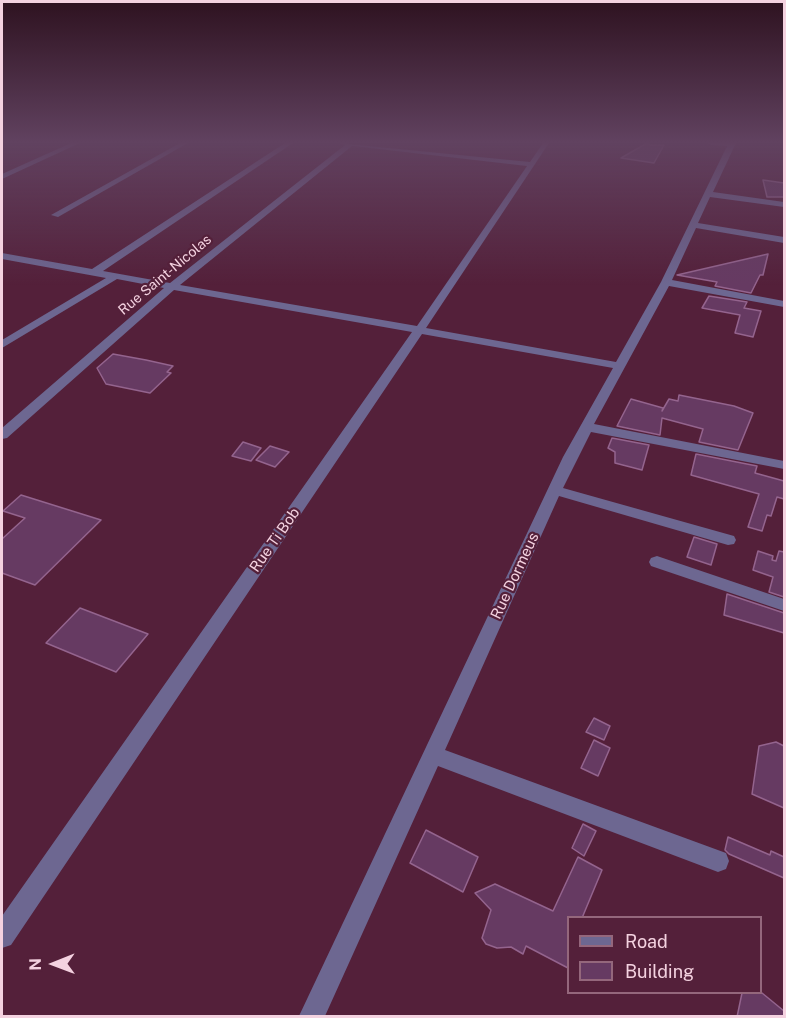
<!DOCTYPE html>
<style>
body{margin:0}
#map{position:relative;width:786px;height:1018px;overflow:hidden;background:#54203a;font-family:"Public Sans",sans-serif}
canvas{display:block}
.frame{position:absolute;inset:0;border:3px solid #f4d2e0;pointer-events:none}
.legend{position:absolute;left:567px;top:916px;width:195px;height:78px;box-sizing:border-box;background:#54203a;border:2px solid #94677c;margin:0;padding:8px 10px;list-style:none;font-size:18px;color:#f4d2e0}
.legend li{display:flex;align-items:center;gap:12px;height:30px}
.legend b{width:30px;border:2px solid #94677c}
.north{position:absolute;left:24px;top:934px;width:60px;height:60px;-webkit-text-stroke:4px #54203a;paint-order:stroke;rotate:269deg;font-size:16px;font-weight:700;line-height:24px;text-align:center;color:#f4d2e0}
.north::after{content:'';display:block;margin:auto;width:21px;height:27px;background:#f4d2e0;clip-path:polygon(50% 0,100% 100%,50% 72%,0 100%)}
</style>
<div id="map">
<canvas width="786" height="1018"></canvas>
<div class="frame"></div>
<ul class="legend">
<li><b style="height:8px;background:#6d6791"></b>Road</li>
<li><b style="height:16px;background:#663a62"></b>Building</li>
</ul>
<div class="north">N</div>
</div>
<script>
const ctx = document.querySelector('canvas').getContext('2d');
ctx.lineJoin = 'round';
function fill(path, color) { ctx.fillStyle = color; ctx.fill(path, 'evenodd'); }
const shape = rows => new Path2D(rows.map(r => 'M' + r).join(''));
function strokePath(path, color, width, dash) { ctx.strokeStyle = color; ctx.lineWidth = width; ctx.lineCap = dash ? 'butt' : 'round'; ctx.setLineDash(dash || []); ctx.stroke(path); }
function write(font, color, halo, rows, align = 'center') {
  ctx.font = font + ' "Public Sans",sans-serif'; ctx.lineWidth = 4.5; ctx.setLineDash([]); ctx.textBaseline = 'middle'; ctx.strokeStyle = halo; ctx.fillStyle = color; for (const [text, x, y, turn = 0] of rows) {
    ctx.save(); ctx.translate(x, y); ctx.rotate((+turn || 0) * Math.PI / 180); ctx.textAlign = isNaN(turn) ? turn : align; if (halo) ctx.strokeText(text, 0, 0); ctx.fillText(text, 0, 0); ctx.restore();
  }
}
const building = shape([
 [647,143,650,145,664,145,654,163,621,158,647,143],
 [763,180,784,183,784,197,767,197,763,180],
 [768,254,763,275,760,275,751,293,715,286,717,282,677,275,768,254],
 [709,296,747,302,744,308,761,311,753,337,735,333,740,315,702,308,709,296],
 [113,354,146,360,173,366,167,372,171,373,150,393,106,384,97,368,113,354],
 [679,395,734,406,753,413,738,450,699,442,703,429,662,418,660,435,617,426,631,399,663,408,662,411,669,399,678,401,679,395],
 [612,438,649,445,642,470,615,463,615,452,608,448,612,438],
 [243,442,261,448,251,461,232,456,243,442],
 [270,446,289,452,275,467,256,460,270,446],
 [696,454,757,466,755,473,784,481,784,499,777,497,771,516,767,515,762,531,748,527,759,494,691,475,696,454],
 [21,495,101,520,35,585,2,573,2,539,25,518,3,511,21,495],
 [694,537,717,544,711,565,687,557,694,537],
 [758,551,773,556,772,560,776,561,779,551,784,552,784,597,769,592,773,577,753,570,758,551],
 [727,594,784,613,784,633,724,615,727,594],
 [80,608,148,634,116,672,46,643,80,608],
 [594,718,610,726,604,740,586,732,594,718],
 [594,740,610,748,598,776,581,768,594,740],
 [776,742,784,746,784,808,752,794,759,746,776,742],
 [583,824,596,831,584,856,572,848,583,824],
 [426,830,478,857,463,892,410,863,426,830],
 [728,837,770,855,771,851,784,857,784,878,729,854,725,850,728,837],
 [578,857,602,870,582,918,568,918,568,968,526,946,523,954,511,947,497,948,486,944,482,938,491,910,475,893,495,884,553,911,578,857],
 [742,993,762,993,784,1011,784,1017,737,1017,742,993]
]);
const minor = shape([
 [71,143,80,143,2,179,2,174,71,143],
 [180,143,188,143,58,217,51,215,180,143],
 [285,143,293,143,103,271,170,283,345,145,339,143,530,162,543,143,549,143,426,328,616,362,661,282,727,146,711,145,708,143,736,143,713,192,784,202,784,207,710,197,698,223,784,237,784,243,696,228,672,280,784,301,784,307,669,286,594,424,784,461,784,469,591,432,563,488,734,536,736,540,734,544,728,545,559,496,445,750,726,853,729,861,726,869,718,872,438,766,325,1016,299,1016,563,457,613,368,422,334,11,945,2,948,2,916,412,332,174,290,7,438,2,439,2,428,164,288,117,279,2,348,2,340,106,278,2,259,2,253,92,269,285,143],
 [352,146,527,166,417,326,180,285,352,146],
 [657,556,784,599,784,611,651,566,649,562,651,558,657,556]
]);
const farStreetnames = [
 ["Rue Saint-Nicolas",165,275,-40]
];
const streetNames = [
 ["Rue Ti Bob",275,540,-55],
 ["Rue Dormeus",515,576,-65]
];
fill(building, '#663a62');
strokePath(building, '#94648e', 1.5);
fill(minor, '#6d6791');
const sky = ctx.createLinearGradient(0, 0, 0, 285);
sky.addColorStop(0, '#2e1220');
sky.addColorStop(0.5, '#614260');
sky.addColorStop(1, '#61426000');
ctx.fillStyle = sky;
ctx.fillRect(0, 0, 786, 285);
write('14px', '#f4d2e0', '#54203a', farStreetnames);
write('15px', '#f4d2e0', '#54203a', streetNames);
</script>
